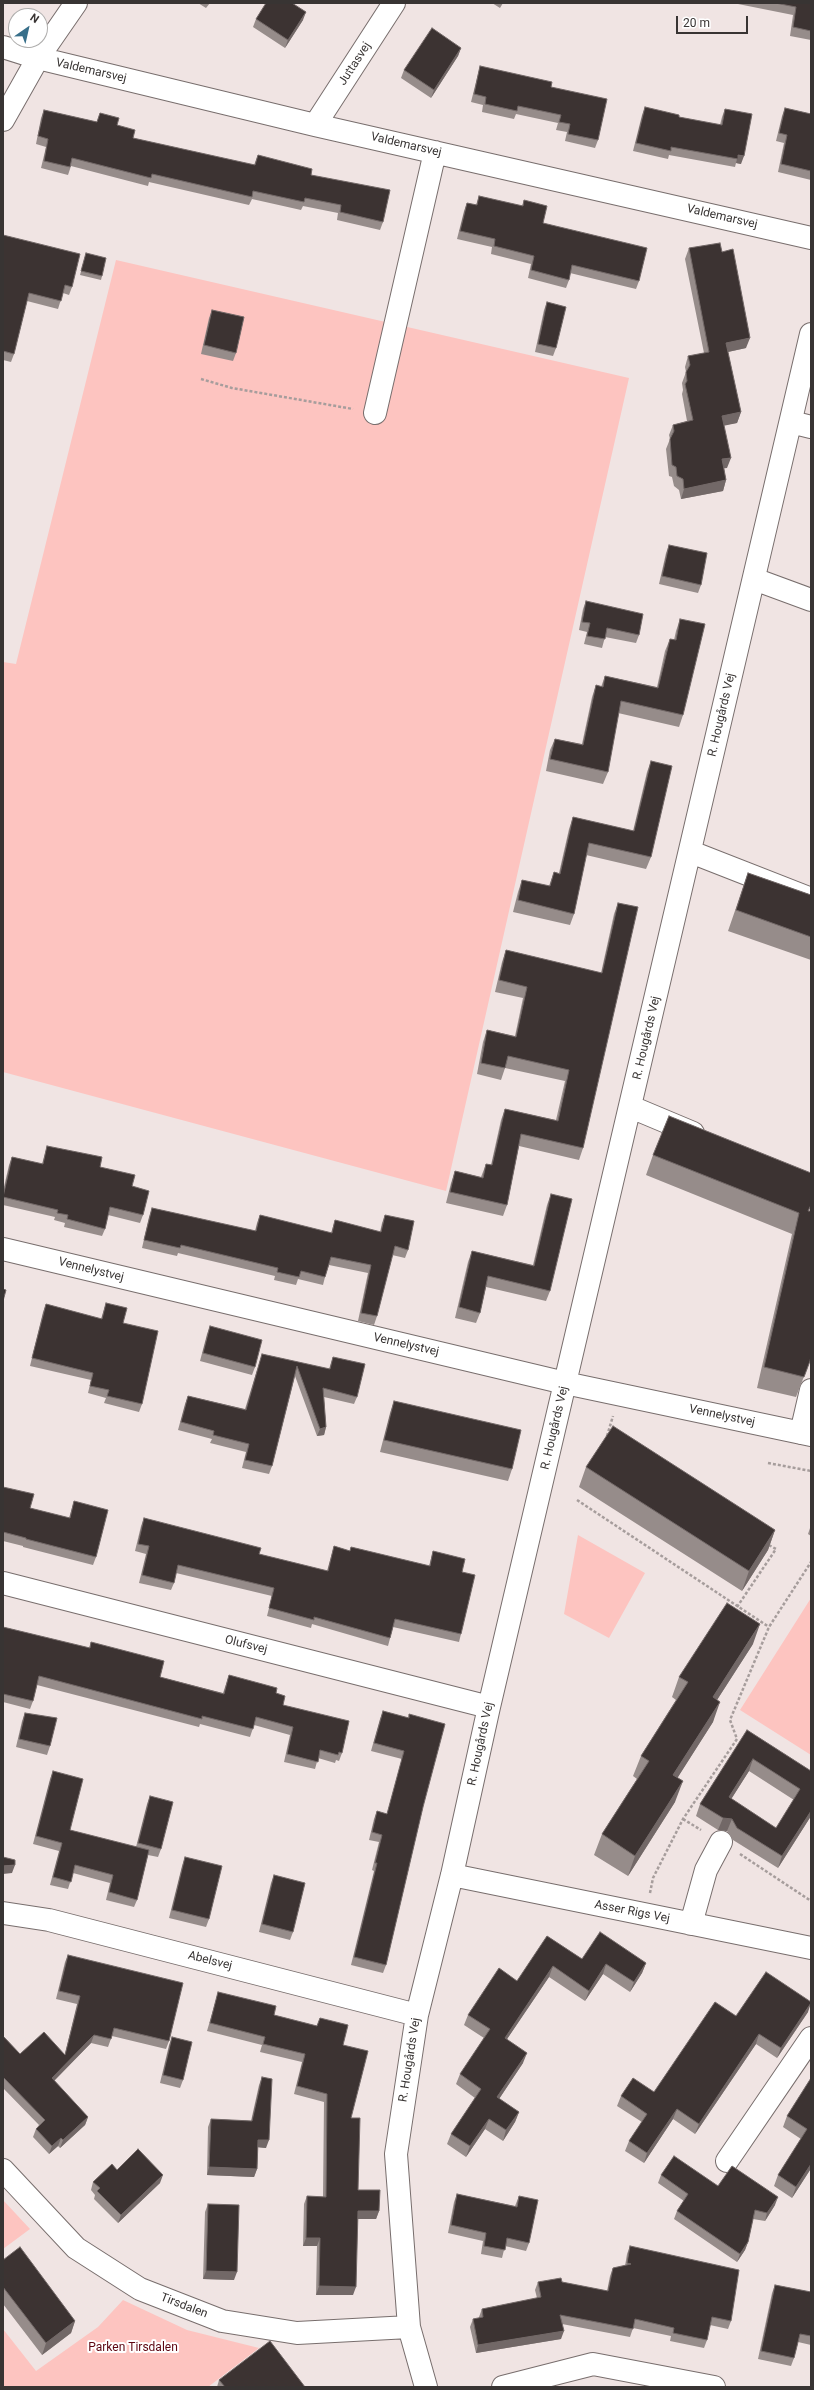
<!DOCTYPE html>
<meta charset="utf-8">
<style>
body{margin:0}
#map{position:relative;width:814px;height:2390px;overflow:hidden;background:#f0e4e3;font-family:Roboto,sans-serif}
canvas{display:block}
.frame{position:absolute;inset:0;border:4px solid #383433;pointer-events:none}
.north{position:absolute;left:8px;top:8px;width:40px;height:40px;box-sizing:border-box;background:#fff;border:1px solid #afaead;border-radius:50%;rotate:34deg;font-size:11px;font-weight:700;line-height:16px;text-align:center;color:#383433}
.north::after{content:'';display:block;margin:auto;width:14px;height:18px;background:#386f8a;clip-path:polygon(50% 0,100% 100%,50% 72%,0 100%)}
.scale{position:absolute;left:676px;top:16px;width:72px;height:18px;box-sizing:border-box;border:2px solid #383433;border-top:0;padding-left:5px;font-size:12px;line-height:14px;white-space:nowrap;color:#383433;-webkit-text-stroke:3px #fff;paint-order:stroke}
</style>
<div id="map">
<canvas width="814" height="2390"></canvas>
<div class="frame"></div>
<div class="north">N</div>
<div class="scale">20 m</div>
</div>
<script>
const ctx = document.querySelector('canvas').getContext('2d');
ctx.lineJoin = 'round';
function fill(path, color) { ctx.fillStyle = color; ctx.fill(path, 'evenodd'); }
const shape = rows => new Path2D(rows.map(r => 'M' + r).join(''));
function strokePath(path, color, width, dash) { ctx.strokeStyle = color; ctx.lineWidth = width; ctx.lineCap = dash ? 'butt' : 'round'; ctx.setLineDash(dash || []); ctx.stroke(path); }
function write(font, color, halo, rows, align = 'center') {
  ctx.font = font + ' Roboto,sans-serif'; ctx.lineWidth = 4; ctx.setLineDash([]); ctx.textBaseline = 'middle'; ctx.strokeStyle = halo; ctx.fillStyle = color; for (const [text, x, y, turn = 0] of rows) {
    ctx.save(); ctx.translate(x, y); ctx.rotate((+turn || 0) * Math.PI / 180); ctx.textAlign = isNaN(turn) ? turn : align; if (halo) ctx.strokeText(text, 0, 0); ctx.fillText(text, 0, 0); ctx.restore();
  }
}
const green = shape([
 [116,260,629,378,446,1191,3,1072,3,662,16,664],
 [578,1535,645,1573,609,1638,564,1614],
 [811,1598,811,1755,740,1710],
 [3,2200,30,2229,3,2249],
 [123,2300,187,2330,259,2348,208,2387,3,2387,3,2329,36,2371,98,2327]
]);
const path = shape([
 [201,379,232,388,353,409],
 [607,1436,613,1416],
 [768,1463,811,1471],
 [577,1500,769,1627],
 [737,1607,776,1549,767,1544],
 [683,1819,701,1830],
 [740,1854,811,1901],
 [650,1893,653,1878,683,1819,737,1739,730,1720,769,1627,811,1562]
]);
const minor = shape([
 [3,47,38,58,315,125,811,238],
 [3,120,38,58,76,3],
 [315,125,394,3],
 [375,413,435,152],
 [791,422,811,427],
 [754,579,811,600],
 [691,852,811,899],
 [631,1107,693,1133],
 [3,1249,565,1383,811,1435],
 [801,1433,811,1390],
 [3,1583,489,1707],
 [452,1875,811,1948],
 [3,1913,49,1920,417,2015],
 [691,1924,706,1870,721,1842],
 [727,2161,811,2038],
 [3,2170,76,2248,140,2289,222,2321,297,2333,409,2327],
 [426,2387,409,2327,396,2154,417,2015,452,1875,489,1707,811,334],
 [503,2387,593,2364,714,2387]
]);
const wall = shape([
 [198,3,210,3,206,8],
 [492,3,503,3,500,8],
 [733,3,811,3,811,40,790,36,793,15],
 [256,19,303,20,285,48,253,27],
 [461,48,458,56,431,98,401,78,404,70],
 [480,66,551,87,598,140,595,148,565,141,567,132,556,130,558,123,516,114,514,119,482,112,483,105,471,102],
 [645,107,679,117,720,125,722,117,725,109,741,164,736,163,735,167,669,155,668,159,633,151,642,115],
 [785,108,811,114,811,180,778,172,784,143,776,141,782,116],
 [44,110,97,122,100,113,117,125,133,138,254,165,258,155,311,175,383,222,380,230,337,220,338,213,303,206,301,210,252,199,249,205,149,182,148,186,71,166,68,175,41,168,46,147,36,144,41,118],
 [479,196,522,206,524,200,543,223,639,281,636,289,570,273,569,280,566,288,528,278,531,264,491,254,492,247,457,239,464,211,467,203,476,205],
 [3,235,72,287,69,295,63,293,58,309,27,301,14,354,11,362,3,360],
 [689,248,722,252,746,348,728,352,741,412,737,423,724,425,727,468,724,468,726,480,723,491,681,499,679,490,674,486,672,477,669,476,666,449,670,439,669,435,673,425,687,421,682,394,683,390,682,383,686,372,685,367,688,356,704,353,685,259],
 [86,253,102,276,101,280,80,275],
 [547,302,556,348,553,356,535,352,544,310],
 [212,310,236,353,233,361,201,354,209,318],
 [669,545,701,585,698,593,659,584,666,553],
 [586,601,639,635,636,643,605,637,602,648,584,644,587,632,579,630,583,609],
 [680,619,683,715,679,727,618,713,608,772,603,784,546,771,550,750,555,739,582,744,592,697,596,685,601,687,605,676,657,687,665,651,670,639,674,640,676,631],
 [651,761,651,857,646,869,586,855,574,914,570,925,513,912,518,892,522,880,549,886,554,872,559,873,569,829,573,817,633,831,647,772],
 [748,873,811,895,811,960,728,931],
 [618,903,583,1148,579,1160,519,1146,507,1205,503,1216,446,1203,451,1183,455,1171,481,1177,486,1164,491,1165,501,1120,505,1109,556,1120,565,1081,505,1068,501,1080,477,1074,483,1042,487,1030,515,1036,523,998,495,992,502,962,506,950,601,973,614,914],
 [47,1146,100,1167,132,1186,143,1215,140,1223,108,1215,105,1229,102,1236,64,1227,65,1223,54,1220,55,1217,3,1205,3,1191,9,1165,12,1157,42,1164],
 [653,1155,811,1173,811,1206,809,1211,810,1361,796,1397,757,1388,792,1234,646,1175],
 [551,1194,550,1291,546,1301,486,1287,480,1313,476,1323,455,1318,468,1262,472,1251,533,1265,547,1205],
 [152,1208,255,1231,257,1223,260,1215,331,1233,335,1220,380,1232,382,1223,385,1215,408,1250,405,1258,392,1255,377,1316,374,1325,358,1321,368,1273,329,1265,325,1277,323,1285,298,1279,296,1285,274,1280,275,1276,178,1253,177,1256,142,1248,149,1217],
 [106,1303,123,1323,142,1404,139,1412,104,1403,106,1398,88,1393,91,1380,30,1366,43,1312,46,1304,101,1319],
 [210,1326,255,1367,252,1375,200,1361,207,1334],
 [262,1354,329,1369,333,1357,357,1397,354,1404,324,1397,326,1427,324,1435,317,1436,295,1376,272,1466,269,1474,242,1468,246,1452,210,1443,212,1439,178,1430,185,1404,188,1396,245,1409],
 [394,1401,512,1469,508,1481,380,1452,390,1413],
 [586,1467,775,1530,768,1550,742,1591,579,1487],
 [3,1487,30,1508,69,1518,74,1501,96,1557,93,1565,23,1547,23,1546,3,1541],
 [144,1518,259,1554,327,1571,334,1546,350,1551,351,1547,429,1566,433,1551,462,1572,461,1634,459,1642,393,1627,388,1646,312,1624,311,1628,267,1616,272,1596,176,1573,174,1583,171,1590,139,1583,146,1554,135,1551,141,1526],
 [811,1525,811,1536,808,1534],
 [3,1627,89,1648,91,1642,160,1677,223,1693,229,1675,276,1693,283,1705,342,1753,339,1761,336,1760,335,1763,318,1758,315,1769,284,1762,290,1735,254,1725,250,1737,200,1724,199,1727,37,1685,33,1701,30,1709,3,1702],
 [753,1644,717,1700,713,1722,677,1778,675,1802,628,1876,594,1855,602,1834,637,1779,633,1776,641,1756,676,1700,672,1697,679,1677],
 [383,1711,408,1718,409,1714,423,1807,386,1965,383,1973,351,1965,374,1871,372,1870,379,1842,369,1840,374,1819,377,1811,387,1814,402,1759,371,1751,380,1719],
 [25,1713,50,1746,47,1755,16,1747,22,1721],
 [747,1730,811,1771,811,1816,778,1868,733,1840,727,1831,718,1830,696,1816,700,1804],
 [749,1771,794,1800,776,1828,731,1799],
 [53,1771,70,1830,136,1847,147,1804,150,1796,161,1849,158,1857,148,1855,137,1900,134,1907,106,1900,110,1883,73,1873,68,1889,50,1885,59,1851,33,1844,50,1779],
 [185,1857,209,1919,206,1927,169,1918,182,1866],
 [274,1875,293,1932,290,1940,259,1932,271,1883],
 [547,1936,582,1959,646,1963,642,1973,630,1992,603,1974,585,2001,549,1977,507,2039,523,2063,499,2099,519,2112,515,2122,503,2141,485,2129,466,2157,447,2144,451,2134,475,2098,456,2084,460,2074,484,2038,464,2025,468,2015,517,1981],
 [68,1955,169,2041,166,2049,112,2036,108,2047,91,2043,54,2081,88,2117,85,2125,60,2148,58,2146,49,2154,33,2137,36,2129,39,2125,3,2088,3,2036,20,2054,65,2054,77,2004,56,1999,65,1962],
 [218,1992,274,2015,317,2026,320,2018,343,2045,358,2190,379,2211,376,2219,358,2219,353,2295,316,2295,317,2246,303,2246,304,2204,307,2196,323,2197,324,2102,294,2094,302,2062,260,2052,262,2045,207,2031,216,2000],
 [808,2012,777,2058,756,2044,695,2134,673,2119,644,2163,625,2151,629,2141,642,2122,617,2106,621,2096,654,2092,736,2016],
 [172,2037,183,2080,180,2088,160,2083,169,2045],
 [262,2077,266,2148,258,2147,257,2169,254,2177,207,2175,208,2127,211,2119,251,2121,259,2085],
 [811,2078,811,2171,810,2170,792,2198,774,2186,778,2175,801,2139,783,2127,787,2116],
 [117,2170,160,2183,118,2223,94,2199,95,2195,91,2190,93,2182],
 [661,2175,718,2186,775,2205,765,2221,753,2219,748,2242,745,2250,737,2262,674,2219,677,2211,684,2201,658,2183],
 [457,2194,515,2206,519,2196,529,2243,526,2251,505,2246,502,2258,481,2254,483,2241,448,2233,454,2202],
 [208,2204,234,2280,203,2279,205,2212],
 [630,2246,731,2321,728,2329,710,2325,707,2340,704,2348,670,2341,671,2336,633,2328,630,2337,562,2324,561,2339,476,2353,470,2327,473,2319,479,2318,479,2317,482,2309,537,2298,535,2290,538,2282,562,2282,607,2291,610,2276,613,2268,625,2266,627,2254],
 [3,2260,75,2321,71,2333,42,2355,3,2304],
 [775,2285,811,2292,811,2345,798,2342,794,2358,791,2366,758,2359,772,2293],
 [219,2380,305,2387,217,2387]
]);
const shadedWall = shape([
 [306,12,303,20,285,48,288,40],
 [461,48,458,56,431,98,434,90],
 [738,155,744,156,741,164,736,163],
 [750,338,746,348,723,353,726,343],
 [741,412,737,423,718,427,722,416],
 [731,458,727,468,718,469,722,459],
 [726,480,723,491,681,499,684,489],
 [326,1427,324,1435,317,1436,320,1429],
 [775,1530,768,1550,742,1591,749,1571],
 [760,1624,753,1644,706,1717,713,1697],
 [720,1702,713,1722,666,1796,673,1775],
 [753,1759,749,1771,725,1809,729,1797],
 [683,1781,675,1802,628,1876,635,1856],
 [811,1811,811,1816,778,1868,782,1856],
 [723,1818,732,1819,727,1831,718,1830],
 [15,1865,12,1873,3,1874,3,1866],
 [646,1963,642,1973,630,1992,634,1982],
 [606,1964,603,1974,585,2001,589,1991],
 [553,1966,549,1977,501,2048,505,2038],
 [811,2003,808,2012,777,2058,781,2048],
 [759,2034,756,2044,695,2134,699,2124],
 [94,2035,91,2043,49,2086,52,2078],
 [527,2053,523,2063,493,2108,497,2097],
 [677,2109,673,2119,644,2163,647,2153],
 [519,2112,515,2122,503,2141,506,2130],
 [88,2117,85,2125,60,2148,63,2140],
 [489,2119,485,2129,466,2157,470,2146],
 [61,2138,58,2146,49,2154,52,2146],
 [258,2140,269,2140,266,2148,255,2147],
 [811,2164,811,2168,810,2170,792,2198,796,2187],
 [209,2167,257,2169,254,2177,207,2175],
 [163,2175,160,2183,118,2223,121,2215],
 [778,2197,775,2205,765,2221,767,2213],
 [358,2211,379,2211,376,2219,355,2219],
 [306,2238,320,2238,317,2246,303,2246],
 [748,2242,745,2250,737,2262,740,2254],
 [206,2271,237,2272,234,2280,203,2279],
 [319,2286,356,2287,353,2295,316,2295],
 [75,2321,71,2333,42,2355,46,2343],
 [564,2331,561,2339,476,2353,478,2345]
]);
const building = shape([
 [266,3,292,3,306,12,288,40,256,19,266,3],
 [775,3,811,3,811,31,793,27,796,7,775,3],
 [432,28,461,48,434,90,404,70,432,28],
 [480,66,552,82,551,87,607,99,598,140,568,134,570,124,559,122,561,115,518,106,517,111,485,104,486,97,474,94,480,66],
 [645,107,679,115,679,117,722,125,725,109,752,114,744,156,738,155,738,159,671,147,671,151,636,143,645,107],
 [785,108,811,114,811,171,781,164,787,135,779,133,785,108],
 [44,110,97,122,100,113,119,118,117,125,135,130,133,138,255,165,258,155,312,169,311,175,390,190,383,222,340,212,341,205,305,198,304,202,253,191,252,197,152,174,151,178,72,158,70,167,44,161,48,139,38,136,44,110],
 [479,196,523,206,524,200,547,206,543,223,647,248,639,281,572,265,569,280,531,270,534,256,494,246,495,239,460,231,467,203,477,205,479,196],
 [3,235,80,254,72,287,65,285,61,301,29,293,14,354,3,351,3,235],
 [720,243,722,252,733,249,750,338,726,343,741,412,722,416,731,458,722,459,726,480,684,489,683,479,677,476,676,467,672,465,670,439,674,431,673,425,693,420,685,384,687,381,686,372,690,365,688,356,709,352,689,248,720,243],
 [86,253,106,258,102,276,81,271,86,253],
 [547,302,566,307,556,348,538,344,547,302],
 [212,310,244,317,236,353,204,345,212,310],
 [669,545,707,553,701,585,662,576,669,545],
 [586,601,643,614,639,635,607,628,605,639,587,636,590,623,582,622,586,601],
 [680,619,705,624,683,715,621,701,608,772,550,759,555,739,583,745,596,685,603,687,605,676,658,688,670,639,676,640,680,619],
 [651,761,672,766,651,857,589,843,574,914,518,900,522,880,550,886,554,872,560,874,573,817,634,831,651,761],
 [748,873,811,895,811,937,736,910,748,873],
 [618,903,638,907,583,1148,521,1134,507,1205,450,1192,455,1171,483,1178,486,1164,492,1165,505,1109,558,1121,569,1070,508,1056,505,1068,481,1063,487,1030,516,1037,527,987,499,980,506,950,602,973,618,903],
 [669,1116,811,1173,811,1205,808,1211,811,1211,811,1356,810,1361,804,1377,764,1367,799,1213,653,1155,669,1116],
 [47,1146,102,1157,100,1167,135,1175,132,1186,149,1191,143,1215,110,1207,105,1229,67,1219,68,1215,57,1213,58,1210,3,1197,12,1157,43,1164,47,1146],
 [551,1194,572,1199,550,1291,488,1276,480,1313,459,1307,472,1251,534,1266,551,1194],
 [152,1208,256,1231,260,1215,332,1233,335,1220,381,1232,385,1215,414,1221,408,1250,395,1246,377,1316,361,1313,371,1265,331,1257,325,1277,301,1271,299,1277,277,1272,278,1268,181,1245,180,1248,144,1240,152,1208],
 [3,1289,6,1290,3,1301,3,1289],
 [106,1303,127,1308,123,1323,158,1331,142,1404,107,1396,109,1390,90,1386,93,1373,32,1358,46,1304,102,1319,106,1303],
 [210,1326,262,1340,255,1367,203,1353,210,1326],
 [262,1354,330,1369,333,1357,365,1364,357,1397,323,1388,326,1427,320,1429,297,1366,272,1466,245,1460,249,1444,213,1435,214,1431,181,1422,188,1396,246,1410,262,1354],
 [394,1401,521,1430,512,1469,384,1440,394,1401],
 [613,1426,775,1530,749,1571,586,1467,613,1426],
 [3,1487,34,1494,30,1508,70,1518,74,1501,108,1510,96,1557,26,1539,26,1538,3,1532,3,1487],
 [144,1518,261,1548,259,1554,328,1571,334,1546,350,1551,351,1547,430,1566,433,1551,465,1559,462,1572,475,1575,461,1634,395,1619,390,1638,314,1617,314,1620,269,1608,274,1588,178,1565,174,1583,142,1575,149,1546,138,1544,144,1518],
 [727,1603,760,1624,713,1697,720,1702,673,1775,683,1781,635,1856,602,1834,649,1761,641,1756,688,1682,679,1677,727,1603],
 [3,1627,90,1648,91,1642,164,1661,160,1677,224,1694,229,1675,277,1688,276,1693,285,1696,283,1705,349,1721,342,1753,339,1752,338,1755,320,1750,318,1762,287,1754,293,1727,256,1717,253,1729,202,1716,202,1719,39,1676,33,1701,3,1694,3,1627],
 [383,1711,409,1718,409,1714,445,1724,423,1807,386,1965,354,1957,377,1863,375,1863,382,1835,372,1832,377,1811,387,1814,404,1751,374,1743,383,1711],
 [25,1713,57,1718,50,1746,19,1739,25,1713],
 [747,1730,811,1771,811,1811,782,1856,737,1828,732,1819,723,1818,700,1804,747,1730],
 [753,1759,800,1789,776,1828,729,1797,753,1759],
 [53,1771,83,1779,70,1830,149,1850,137,1900,109,1892,113,1875,75,1865,71,1882,53,1877,62,1843,36,1836,53,1771],
 [150,1796,173,1802,161,1849,138,1843,150,1796],
 [3,1857,15,1860,15,1865,3,1866,3,1857],
 [185,1857,222,1866,209,1919,172,1910,185,1857],
 [274,1875,305,1883,293,1932,262,1924,274,1875],
 [600,1932,646,1963,634,1982,606,1964,589,1991,553,1966,505,2038,527,2053,497,2097,519,2112,506,2130,489,2119,470,2146,451,2134,481,2089,460,2074,490,2029,468,2015,499,1968,517,1981,547,1936,582,1959,600,1932],
 [68,1955,183,1983,169,2041,114,2028,111,2039,94,2035,52,2078,88,2117,63,2140,61,2138,52,2146,36,2129,45,2120,3,2077,3,2036,20,2054,44,2032,65,2055,80,1996,59,1991,68,1955],
 [766,1972,811,2002,811,2003,781,2048,759,2034,699,2124,677,2109,647,2153,629,2141,647,2114,621,2096,633,2078,654,2092,715,2002,736,2016,766,1972],
 [218,1992,276,2006,274,2015,317,2026,320,2018,348,2025,343,2045,368,2051,351,2118,360,2118,358,2190,380,2190,379,2211,358,2211,356,2287,319,2286,320,2238,306,2238,307,2196,326,2197,327,2094,297,2086,305,2054,263,2044,265,2037,210,2023,218,1992],
 [172,2037,192,2042,183,2080,163,2075,172,2037],
 [262,2077,272,2079,269,2140,258,2140,257,2169,209,2167,211,2119,252,2121,262,2077],
 [811,2078,811,2164,796,2187,778,2175,807,2129,787,2116,811,2078],
 [138,2149,163,2175,121,2215,97,2191,100,2188,93,2182,112,2164,117,2170,138,2149],
 [674,2156,718,2186,732,2166,778,2197,767,2213,755,2210,748,2242,740,2254,677,2211,688,2194,661,2175,674,2156],
 [457,2194,517,2207,519,2196,538,2200,529,2243,507,2238,505,2250,484,2246,486,2233,451,2225,457,2194],
 [208,2204,239,2205,237,2272,206,2271,208,2204],
 [630,2246,739,2270,731,2321,712,2317,707,2340,673,2333,674,2328,635,2319,633,2329,560,2315,564,2331,478,2345,473,2319,483,2317,482,2309,541,2297,538,2282,561,2278,562,2282,608,2291,613,2268,631,2264,627,2263,630,2246],
 [20,2247,75,2321,46,2343,3,2287,3,2260,20,2247],
 [775,2285,811,2292,811,2336,800,2334,794,2358,761,2351,775,2285],
 [270,2341,305,2387,225,2387,219,2380,270,2341]
]);
const streetNames = [
 ["Juttasvej",355,64,-57],
 ["Valdemarsvej",91,71,13],
 ["Valdemarsvej",406,145,13],
 ["Valdemarsvej",722,217,13],
 ["R. Hougårds Vej",722,715,-77],
 ["R. Hougårds Vej",647,1038,-77],
 ["Vennelystvej",91,1270,14],
 ["Vennelystvej",406,1345,13],
 ["Vennelystvej",722,1416,12],
 ["R. Hougårds Vej",555,1428,-77],
 ["Olufsvej",246,1645,14],
 ["R. Hougårds Vej",481,1744,-78],
 ["Asser Rigs Vej",632,1912,11],
 ["Abelsvej",210,1961,14],
 ["R. Hougårds Vej",410,2060,-81],
 ["Tirsdalen",184,2306,21]
];
const parkNames = [
 ["Parken Tirsdalen",133,2348]
];
fill(green, '#fdc4c0');
strokePath(minor, '#786e6d', 24);
strokePath(path, '#a69d9c', 2.5, [3, 2]);
strokePath(minor, '#fff', 22);
fill(wall, '#968c8a');
fill(shadedWall, '#726867');
fill(building, '#3c3332');
strokePath(building, '#726867', 1);
write('12px', '#383433', '#fff', streetNames);
write('12px', '#5d0611', '#fff', parkNames);
</script>
